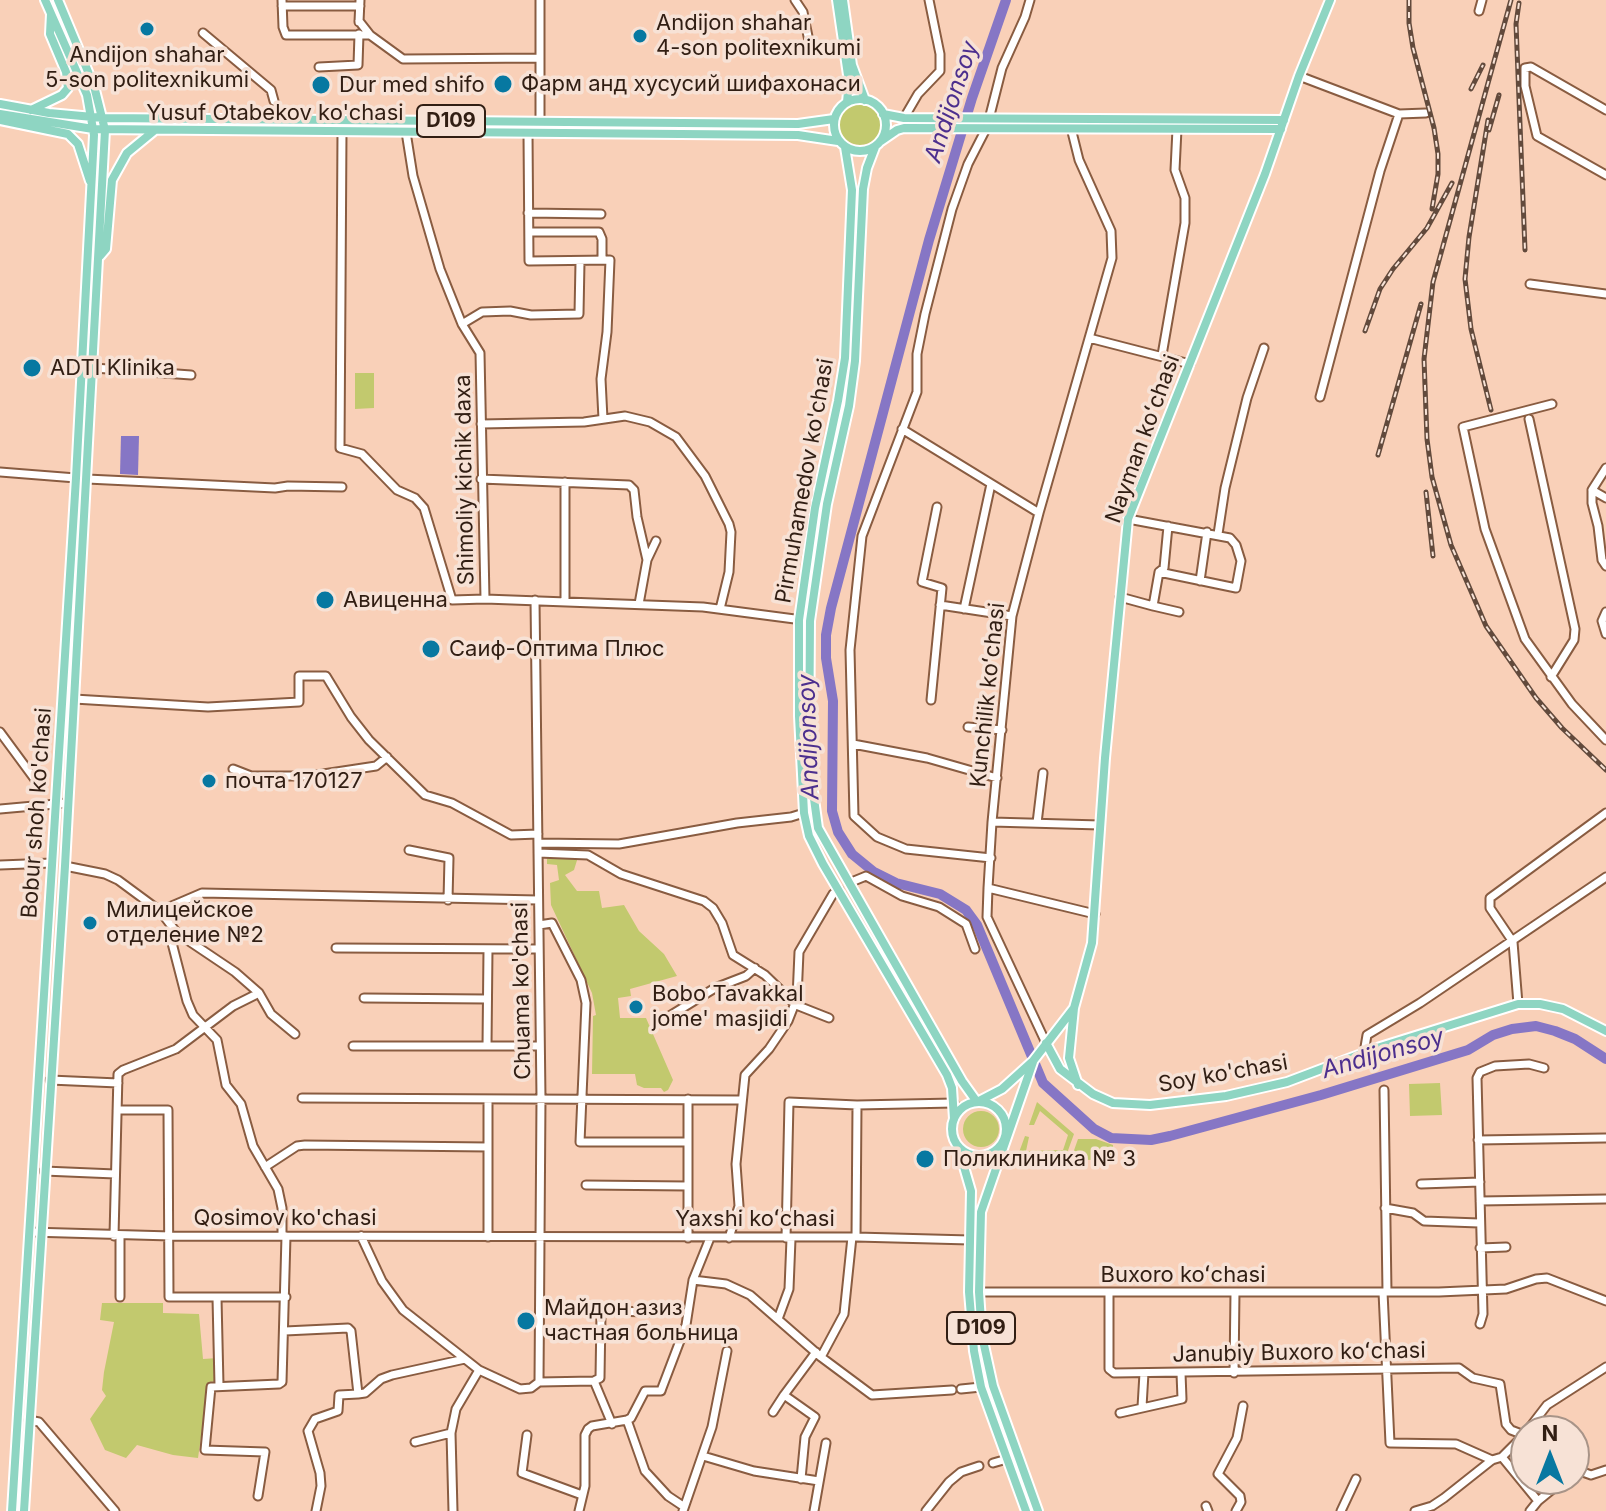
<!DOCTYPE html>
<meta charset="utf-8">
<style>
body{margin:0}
#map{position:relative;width:1606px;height:1511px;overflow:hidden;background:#f9d0b8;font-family:Inter,sans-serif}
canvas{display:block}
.north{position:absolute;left:1510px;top:1415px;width:80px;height:80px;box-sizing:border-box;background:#f7e2d6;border:2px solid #a89488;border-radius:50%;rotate:0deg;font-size:22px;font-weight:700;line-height:32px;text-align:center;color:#311e13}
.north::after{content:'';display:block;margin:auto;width:28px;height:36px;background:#0778a1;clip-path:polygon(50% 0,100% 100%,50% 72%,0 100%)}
</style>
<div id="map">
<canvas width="1606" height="1511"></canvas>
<div class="north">N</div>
</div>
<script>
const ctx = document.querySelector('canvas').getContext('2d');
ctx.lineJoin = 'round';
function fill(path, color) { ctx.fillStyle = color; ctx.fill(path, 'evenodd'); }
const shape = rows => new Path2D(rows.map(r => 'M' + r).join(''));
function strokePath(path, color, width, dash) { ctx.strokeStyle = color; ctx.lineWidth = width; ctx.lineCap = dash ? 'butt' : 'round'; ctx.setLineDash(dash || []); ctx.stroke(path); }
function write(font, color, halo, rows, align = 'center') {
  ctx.font = font + ' Inter,sans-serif'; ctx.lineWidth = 7; ctx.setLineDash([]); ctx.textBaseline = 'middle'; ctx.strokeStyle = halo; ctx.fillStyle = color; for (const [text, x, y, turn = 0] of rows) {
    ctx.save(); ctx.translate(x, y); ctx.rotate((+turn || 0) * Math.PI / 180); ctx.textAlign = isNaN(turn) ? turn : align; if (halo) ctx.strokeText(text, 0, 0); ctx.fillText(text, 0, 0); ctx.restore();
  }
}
const green = shape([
 '838 123a22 22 0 1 1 44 0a22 22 0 1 1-44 0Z',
 [355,373,374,373,374,408,355,409],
 [547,857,578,857,574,870,565,875,577,891,599,891,602,908,624,905,639,931,664,954,677,976,630,989,631,996,618,998,620,1018,646,1018,673,1080,668,1090,664,1092,661,1088,644,1088,637,1085,635,1074,592,1074,593,1016,596,1015,592,993,551,905,550,883,559,880,557,865,547,864],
 [1440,1083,1442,1115,1410,1116,1409,1084],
 [1037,1102,1074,1134,1066,1156,1018,1155,1025,1136,1029,1137,1026,1151,1063,1150,1068,1135,1040,1111,1034,1125,1029,1125],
 '963 1129a18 18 0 1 1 36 0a18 18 0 1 1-36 0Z',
 [1078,1139,1096,1139,1113,1145,1113,1161,1071,1159],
 [102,1303,163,1303,163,1313,199,1314,203,1359,218,1358,218,1381,209,1382,198,1458,173,1455,137,1445,126,1458,105,1450,90,1419,106,1396,102,1390,104,1372,114,1322,100,1320]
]);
const water = shape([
 [121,436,139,436,138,475,120,474]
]);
const river = shape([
 [1006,0,972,98,929,240,831,608,826,635,826,658,833,701,832,811,838,832,852,854,874,872,896,883,940,894,966,910,977,925,1043,1083,1094,1129,1111,1138,1151,1140,1170,1136,1321,1095,1468,1050,1493,1035,1512,1029,1536,1026,1555,1031,1575,1039,1606,1059]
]);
const minor = shape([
 [282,0,283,27,286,35,370,35],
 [540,0,540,127],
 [795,0,803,12,810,46,843,47],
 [282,6,360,6],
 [1479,11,1482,0],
 [359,21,370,35,403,59,540,58],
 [359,22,360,0],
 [203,33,271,90,274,101],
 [319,67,358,65,359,34],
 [1299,76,1399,114,1380,171,1320,397],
 [1606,110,1531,67,1525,68,1525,86,1537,136,1606,175],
 [1399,114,1426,113],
 [904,118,918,94,940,71,940,54,929,0],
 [342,132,340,448,362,454,397,490,415,498,424,508,452,600,485,599],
 [406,132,413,176,440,269,462,324,480,353,485,599,703,607,810,621],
 [528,133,529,261,610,260,607,332,601,379,603,419],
 [528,213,601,214],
 [529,232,599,232,602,239,602,260],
 [1530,284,1606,294],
 [462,324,482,312,510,311,531,315,579,314,580,262],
 [1089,338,1190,364],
 [1162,355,1185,223,1185,198,1175,170,1177,129],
 [94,368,191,375],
 [1552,404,1463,427,1485,529,1525,639,1572,704,1606,740],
 [1529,419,1575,629,1574,640,1551,677],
 [481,424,584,422,625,416,650,422,676,437,705,476,729,524,731,532,729,572,720,609],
 [902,429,1039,513,1012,616,992,822,988,888,1095,914],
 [1606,468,1592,490,1592,503,1598,526,1602,560,1606,566],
 [0,472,76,478],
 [87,479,275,488,288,486,342,487],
 [481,479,629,485,634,490,637,517,647,560,639,604],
 [565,482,565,601],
 [1592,490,1606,498],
 [1039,513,1112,258,1111,231,1079,160,1071,128],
 [1128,519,1230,538,1236,545,1241,561,1236,588,1159,572],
 [1168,526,1164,568,1159,572,1153,606,1179,612],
 [1218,534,1225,488,1247,398,1264,348],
 [647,560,656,541],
 [1200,581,1207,532],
 [1120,597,1153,606],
 [535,600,541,1098,539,1382],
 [940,605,1012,616],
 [964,609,991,484],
 [1606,612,1602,621,1606,634],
 [74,699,208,707,299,702,299,676,326,676,351,717,369,740,425,795,452,803,511,835,538,834],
 [931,700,942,588,922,582,937,507],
 [968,727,1002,730],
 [0,732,42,789],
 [853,744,927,758,997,778],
 [233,769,251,776,310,776,376,766,387,757],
 [0,809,67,803],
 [992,822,1100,825],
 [1037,823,1043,773],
 [538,843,619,844,737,823,791,817,804,813],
 [409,850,449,858,448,900],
 [538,853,588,855,621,874,704,901,713,908,722,923,733,955,765,975,796,1005,829,1018],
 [991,858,906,849,877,837,854,816,850,650,862,536,917,392,917,354,925,314,952,209,968,164,987,127,1002,68,1025,17,1030,0],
 [0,865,52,863],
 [65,866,105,874,118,880,160,911,177,933,172,943,187,1001,193,1015,217,1040,226,1085,241,1104,253,1146,278,1189,282,1208,282,1236],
 [849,883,866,876,902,896,939,907,966,924,975,949],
 [988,888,987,917,1046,1043],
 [160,911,202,893,538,900],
 [539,925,552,923,581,980,586,1003,580,1142,686,1142],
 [336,948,539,949],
 [259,993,271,1014,295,1034],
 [364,998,487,999],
 [1518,1004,1513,942,1490,908,1490,898,1606,813],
 [663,1020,715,988,746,976,755,968],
 [353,1046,540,1046],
 [487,1046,488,949],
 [1364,1053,1367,1035,1420,1003,1606,877],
 [50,1080,118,1083],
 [1384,1090,1387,1292],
 [302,1098,741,1100],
 [488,1099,488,1237],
 [688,1099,688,1238],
 [117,1110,168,1110,169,1297,286,1297],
 [1478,1140,1605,1138],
 [265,1167,297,1146,305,1145,488,1147],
 [44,1171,115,1174],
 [1421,1184,1480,1182],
 [586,1185,687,1186],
 [1480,1201,1606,1199],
 [1385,1208,1413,1213,1424,1221,1479,1223],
 [30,1232,171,1236,856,1237,970,1240],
 [114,1236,118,1074,123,1070,176,1049,233,1006,259,993,235,972,177,933],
 [361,1236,382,1281,403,1310,479,1370,456,1409,451,1433,453,1511],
 [856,1237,857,1105],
 [729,1238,739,1206,736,1164,745,1075,769,1049,788,1021,797,998,799,952,833,894,839,890],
 [786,1238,789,1102,857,1105,954,1103],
 [1480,1248,1506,1247],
 [693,1280,710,1238],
 [979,1292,1439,1292,1506,1289,1536,1279,1547,1278,1606,1301],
 [1383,1292,1390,1443,1456,1444,1492,1460],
 [1109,1294,1109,1369,1114,1373,1459,1368,1473,1378,1500,1384,1506,1424,1511,1430,1524,1435],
 [120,1297,120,1236],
 [217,1298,219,1385],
 [778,1319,789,1289,791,1239],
 [1480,1324,1483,1314,1477,1078,1480,1072,1495,1066,1529,1064,1544,1068],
 [285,1331,348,1328,351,1331,358,1394,365,1393,381,1379,392,1375,465,1359],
 [821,1357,844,1314,852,1237],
 [479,1370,520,1389,531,1388,539,1382,594,1381,600,1378,601,1314,607,1311,652,1312],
 [1234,1373,1235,1292],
 [594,1381,612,1424],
 [961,1389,981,1387],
 [1142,1407,1144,1373],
 [773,1412,784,1395],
 [1120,1413,1182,1399,1181,1373],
 [29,1420,39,1422,115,1511],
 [627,1420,631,1418,645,1391,661,1391,662,1388,686,1325,693,1280,726,1284,750,1295,821,1357,872,1395,952,1390],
 [1527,1431,1547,1405,1606,1367],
 [527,1435,522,1473,582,1495],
 [415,1442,451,1433],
 [703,1456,754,1471,819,1481],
 [1502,1457,1538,1501],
 [993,1463,1007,1459],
 [1574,1473,1580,1471,1591,1475,1606,1470],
 [801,1479,805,1437,815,1417,784,1395,816,1352],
 [258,1496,265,1452,205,1450,211,1387,279,1384,282,1382,286,1236],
 [1206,1506,1208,1511],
 [316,1511,321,1486,320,1473,308,1431,315,1419,338,1411,339,1395,358,1394],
 [579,1511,585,1486,585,1435,588,1429,592,1426,627,1420,645,1471,668,1496,683,1506],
 [683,1511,712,1427,727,1351],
 [814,1511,826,1443],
 [926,1511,949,1482,961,1472,979,1466],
 [1236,1511,1241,1502,1240,1496,1218,1474,1237,1438,1243,1406],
 [1341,1511,1356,1479],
 [1415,1511,1432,1506,1444,1498,1492,1460,1502,1457,1525,1434],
 [1530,1511,1538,1501,1565,1479]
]);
const major = shape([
 [837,0,849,82,847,102],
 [843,0,852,65,865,100],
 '834 125a26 26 0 1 1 52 0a26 26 0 1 1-52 0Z',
 [0,104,49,113,104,118,798,124,834,119],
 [31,110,62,95,68,88,66,72,50,34,51,14],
 [0,114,93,129,798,135,838,141],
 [883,114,904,118,1284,120],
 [0,120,68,134,78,144,90,181],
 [881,141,897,130,904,128,1281,129],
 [845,147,852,190,845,358,838,401,815,508,799,620,799,716,804,813,809,836,823,864,947,1075,952,1088,954,1119],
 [875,147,867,168,863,189,855,361,849,406,827,504,810,621,809,762,818,828,962,1081,977,1102,1002,1089,1033,1061,1074,1008],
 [100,256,106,249,112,180,127,153,155,130],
 [1046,1043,1060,1069,1093,1094,1113,1103,1150,1105,1226,1096,1287,1082,1377,1048,1518,1004,1540,1004,1563,1009,1606,1031],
 [1033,1062,981,1212,979,1292,982,1336,993,1386,1038,1511],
 [1078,1085,1069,1058,1074,1008,1092,943,1105,758,1128,519,1265,174,1299,76,1330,0],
 '952 1129a27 27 0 1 1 54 0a27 27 0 1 1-54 0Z',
 [958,1146,971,1191,969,1292,974,1351,981,1387,1026,1511],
 [12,1511,76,478,94,135,87,95,45,0],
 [24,1511,65,866,105,130,94,86,58,0]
]);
const rail = shape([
 [1409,0,1409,23,1413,48,1434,128,1438,154,1438,174,1432,209],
 [1511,0,1433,282,1424,359,1427,439,1432,477,1451,545,1486,626,1536,698,1562,728,1606,770],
 [1519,3,1516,24,1525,250],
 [1471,89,1483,65],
 [1488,120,1469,237,1465,279,1471,329,1491,410],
 [1489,130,1499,95],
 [1365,331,1380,289,1393,269,1427,228,1452,183],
 [1378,455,1421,304],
 [1426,492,1433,556]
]);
const markers = [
 [147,29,8,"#0778a1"],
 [640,36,8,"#0778a1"],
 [503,84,10,"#0778a1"],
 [321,85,10,"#0778a1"],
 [32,368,10,"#0778a1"],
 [325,600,10,"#0778a1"],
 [431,649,10,"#0778a1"],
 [209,781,8,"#0778a1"],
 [90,923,8,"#0778a1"],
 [636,1007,8,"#0778a1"],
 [925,1159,10,"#0778a1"],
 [526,1321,10,"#0778a1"]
];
const shields = [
 [451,121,68],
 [981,1328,68]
];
const shieldNames = [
 ["D109",451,121],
 ["D109",981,1328]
];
const poiNames = [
 ["Andijon shahar",656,23],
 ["4-son politexnikumi",656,48],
 ["Andijon shahar",147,55,"center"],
 ["5-son politexnikumi",147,80,"center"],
 ["Фарм анд хусусий шифахонаси",521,84],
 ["Dur med shifo",339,85],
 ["ADTI Klinika",50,368],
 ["Авиценна",343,600],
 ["Саиф-Оптима Плюс",449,649],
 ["почта 170127",225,781],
 ["Милицейское",106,910],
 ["отделение №2",106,935],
 ["Bobo Tavakkal",652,994],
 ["jome' masjidi",652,1019],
 ["Поликлиника № 3",943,1159],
 ["Майдон азиз",544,1308],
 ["частная больница",544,1333]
];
const streetNames = [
 ["Yusuf Otabekov ko'chasi",275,113],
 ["Nayman koʻchasi",1143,439,-70],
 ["Shimoliy kichik daxa",465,480,-91],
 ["Pirmuhamedov ko'chasi",805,481,-80],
 ["Kunchilik koʻchasi",988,695,-84],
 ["Bobur shoh ko'chasi",37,813,-86],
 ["Chuama ko'chasi",522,991,-91],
 ["Soy ko'chasi",1223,1074,-10],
 ["Qosimov ko'chasi",285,1218],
 ["Yaxshi koʻchasi",755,1219],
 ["Buxoro koʻchasi",1183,1275],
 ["Janubiy Buxoro koʻchasi",1299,1353,-1]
];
const waterNames = [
 ["Andijonsoy",952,102,-72],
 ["Andijonsoy",809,737,-92],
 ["Andijonsoy",1383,1054,-16]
];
fill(green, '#c2c96e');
fill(water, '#8676c5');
strokePath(river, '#8676c5', 10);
strokePath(minor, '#895c41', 11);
strokePath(major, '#fff', 12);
strokePath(minor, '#fff', 7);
strokePath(major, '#8ed5c2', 8);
strokePath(rail, '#624a3c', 5);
strokePath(rail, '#f7e2d6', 2, [6]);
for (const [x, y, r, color] of markers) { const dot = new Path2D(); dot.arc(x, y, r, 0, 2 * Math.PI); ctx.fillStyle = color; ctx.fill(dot); strokePath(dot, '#f7e2d6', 3); }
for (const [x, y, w] of shields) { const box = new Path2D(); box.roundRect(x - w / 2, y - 16, w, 32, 6); ctx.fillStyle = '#f7e2d6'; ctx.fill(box); strokePath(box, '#311e13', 2); }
write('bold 20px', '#311e13', null, shieldNames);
write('22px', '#311e13', '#f7e2d6', poiNames, 'left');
write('22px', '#311e13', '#f7e2d6', streetNames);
write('italic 24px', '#4c2f8e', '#f7e2d6', waterNames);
</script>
